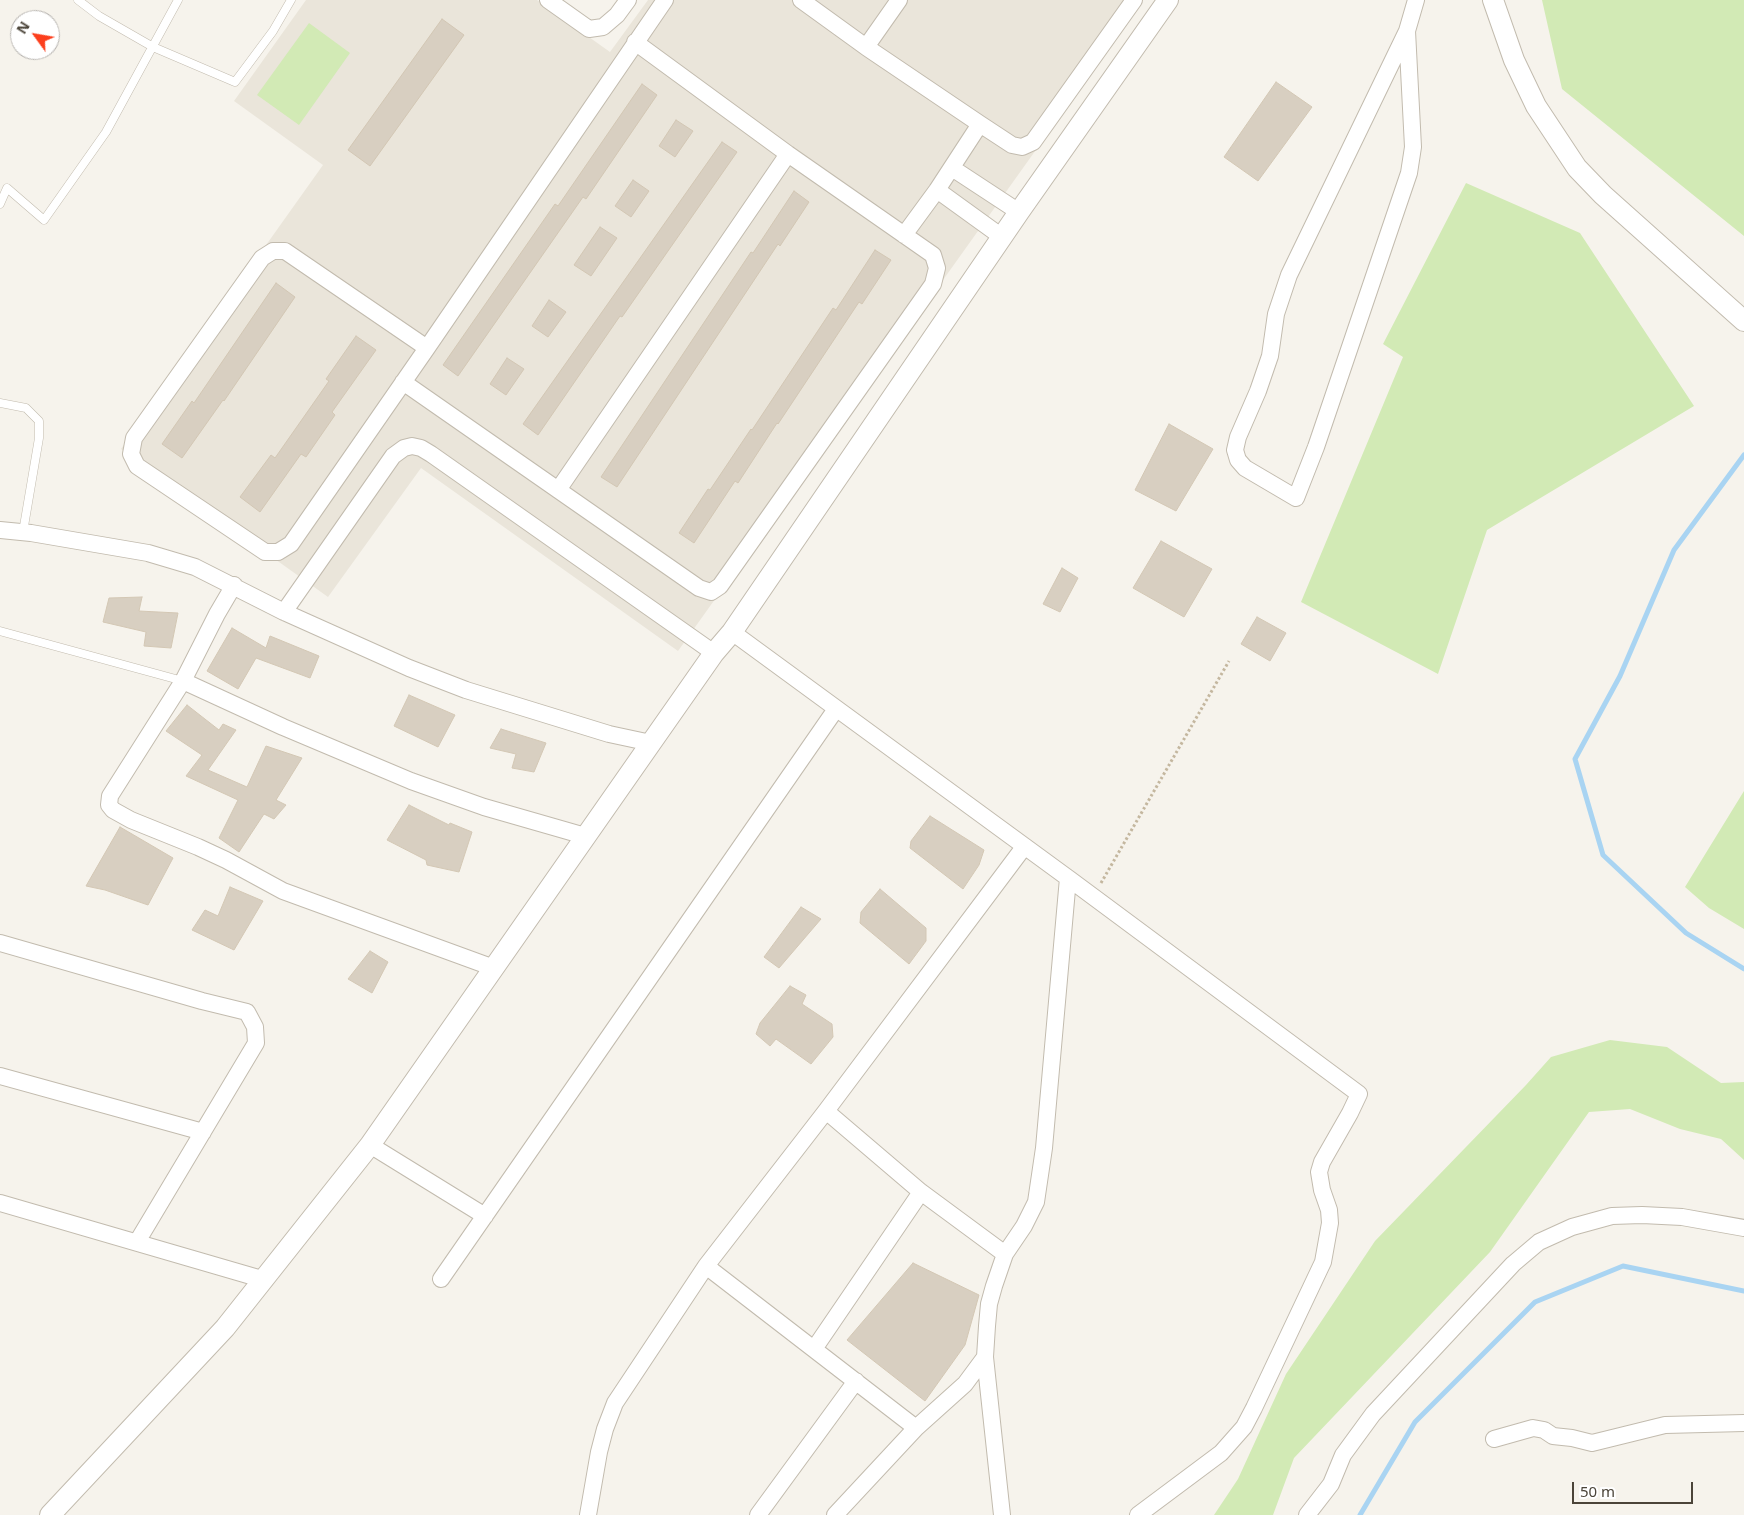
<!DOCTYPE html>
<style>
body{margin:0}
#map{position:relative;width:1744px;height:1515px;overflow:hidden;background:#f6f3ec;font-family:"Noto Sans",sans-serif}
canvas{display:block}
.north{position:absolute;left:10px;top:10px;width:50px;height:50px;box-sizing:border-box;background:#fff;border:1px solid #b7b4b0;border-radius:50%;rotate:302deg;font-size:14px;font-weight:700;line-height:20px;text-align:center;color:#4b4439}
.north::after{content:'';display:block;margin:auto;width:18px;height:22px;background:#fc3f1d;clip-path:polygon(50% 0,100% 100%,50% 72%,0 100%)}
.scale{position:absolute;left:1572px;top:1482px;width:121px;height:22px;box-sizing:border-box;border:2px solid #4b4439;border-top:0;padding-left:6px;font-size:15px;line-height:18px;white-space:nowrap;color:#4b4439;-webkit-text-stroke:4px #fff;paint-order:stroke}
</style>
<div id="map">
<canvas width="1744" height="1515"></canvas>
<div class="north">N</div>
<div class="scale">50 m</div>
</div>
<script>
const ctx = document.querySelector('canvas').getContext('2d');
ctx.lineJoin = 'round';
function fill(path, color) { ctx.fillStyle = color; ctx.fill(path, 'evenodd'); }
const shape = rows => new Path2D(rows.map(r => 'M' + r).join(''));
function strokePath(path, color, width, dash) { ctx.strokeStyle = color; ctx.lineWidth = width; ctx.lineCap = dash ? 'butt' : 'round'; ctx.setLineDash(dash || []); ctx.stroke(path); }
const residential = shape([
 [306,0,537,0,610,52,648,0,1143,0,678,651,421,468,328,597,121,449,323,165,234,101]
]);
const green = shape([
 [1542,0,1744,0,1744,236,1562,89],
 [309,23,350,53,299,125,257,95],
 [1466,183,1580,233,1694,406,1487,530,1438,674,1301,602,1403,357,1383,344],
 [1744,791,1744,929,1709,908,1685,887],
 [1610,1040,1667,1047,1721,1083,1744,1082,1744,1160,1721,1139,1680,1129,1630,1109,1589,1112,1490,1252,1294,1458,1273,1515,1214,1515,1238,1479,1286,1374,1375,1241,1526,1085,1551,1057]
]);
const stream = shape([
 [1744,455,1674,550,1620,676,1575,759,1603,855,1686,933,1744,969],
 [1360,1515,1415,1422,1535,1302,1623,1266,1744,1291]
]);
const building = shape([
 [442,19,464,35,370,166,348,150,442,19],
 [1276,82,1312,107,1258,181,1224,157,1276,82],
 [642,84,657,95,586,199,583,197,458,376,443,365,555,204,558,206,642,84],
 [676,120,693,131,675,157,659,146,676,120],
 [722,142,737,152,622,317,620,316,538,435,523,424,722,142],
 [633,180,649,191,631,217,615,206,633,180],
 [794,191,809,202,780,246,778,244,617,487,601,477,751,252,753,253,794,191],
 [600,227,617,238,591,276,574,265,600,227],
 [875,250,891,260,862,304,859,302,778,424,777,423,738,483,735,481,694,543,679,533,708,489,710,490,751,429,752,430,833,308,836,310,875,250],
 [276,283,295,297,224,401,223,400,182,458,162,444,192,401,194,403,276,283],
 [549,300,566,312,548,337,532,326,549,300],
 [356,336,376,350,332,412,335,415,306,457,301,454,260,512,240,497,271,455,275,458,329,381,326,379,356,336],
 [507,358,524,369,506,395,490,384,507,358],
 [1169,424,1213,449,1176,511,1135,490,1169,424],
 [1161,541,1212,569,1184,617,1133,588,1161,541],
 [1062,568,1078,578,1060,612,1043,604,1062,568],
 [142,597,139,611,178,613,171,648,144,646,146,632,103,622,109,598,142,597],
 [1257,617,1286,633,1270,661,1241,644,1257,617],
 [232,628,266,648,270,636,319,656,310,678,256,658,238,689,207,671,232,628],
 [409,695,455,715,438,747,394,726,409,695],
 [187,705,219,730,223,724,236,730,208,770,247,787,266,746,302,758,276,800,286,805,274,819,264,814,239,852,219,838,238,800,186,776,202,755,166,731,187,705],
 [501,729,546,743,534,772,512,768,516,754,490,748,501,729],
 [409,805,449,825,450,823,472,832,459,872,427,865,426,860,387,840,409,805],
 [930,816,984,850,979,865,963,889,910,848,911,841,930,816],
 [120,827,173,858,148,905,105,890,86,886,120,827],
 [230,887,263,901,234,950,192,930,205,910,218,916,230,887],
 [880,889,926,928,926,941,909,964,860,923,861,912,880,889],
 [801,907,821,919,779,968,764,957,801,907],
 [370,951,388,962,372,993,348,979,370,951],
 [790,986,806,995,802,1004,832,1024,833,1037,811,1064,776,1039,770,1046,756,1034,760,1023,790,986],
 [913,1263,979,1295,965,1345,925,1401,847,1340,913,1263]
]);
const path = shape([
 [1101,883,1229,661]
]);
const service = shape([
 [78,0,99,16,153,47,235,82,273,31,291,0],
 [0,204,7,188,44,220,106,132,178,0],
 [0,403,26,408,39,421,39,438,23,532],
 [0,631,183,681]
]);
const minor = shape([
 [548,0,589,29,603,27,617,15,628,0],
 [801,0,866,47,980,124,1012,145,1022,147,1033,142,1134,0],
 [1407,31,1413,147,1409,173,1316,447,1296,498,1245,468,1238,460,1235,450,1238,437,1258,391,1270,356,1276,314,1289,275,1407,31,1416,0],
 [866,47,899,0],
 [952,168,1019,212],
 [937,190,1002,237],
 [904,235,937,190,980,124],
 [427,348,285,251,273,251,262,258,134,438,131,454,137,466,265,552,278,552,291,544,427,348,665,0],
 [403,382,699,588,711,592,720,586,933,284,937,268,933,255,788,154,635,42],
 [558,490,788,154],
 [0,530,31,533,148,553,195,567,284,612,409,668,466,690,609,734,651,743],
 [234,585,217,614,183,681,110,796,109,805,113,810,131,820,198,847,226,860,283,891,494,968],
 [284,612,393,456,404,448,412,446,421,448,431,454,714,653],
 [732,632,1068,878,1044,1148,1036,1202,1024,1226,1005,1254,994,1286,989,1304,987,1326,985,1357,1002,1515],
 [183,681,283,727,411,781,484,807,585,836],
 [1068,878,1359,1094,1350,1113,1322,1162,1319,1172,1322,1190,1329,1210,1330,1223,1323,1262,1254,1408,1244,1427,1221,1453,1138,1515],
 [0,943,202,1001,247,1012,255,1027,256,1043,137,1242],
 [0,1076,203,1132],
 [826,1111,921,1192,1005,1254],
 [370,1145,485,1216],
 [0,1203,265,1280],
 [706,1266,916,1428],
 [441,1279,836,709],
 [814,1349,921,1192],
 [1494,1439,1533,1428,1544,1430,1553,1436,1572,1438,1592,1443,1665,1425,1744,1423],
 [588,1515,599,1452,605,1429,615,1403,706,1266,826,1111,1024,847],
 [758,1515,856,1381],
 [835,1515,916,1428,965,1384,985,1357],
 [1307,1515,1331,1484,1343,1455,1373,1414,1513,1264,1539,1242,1572,1227,1612,1216,1642,1215,1682,1217,1744,1228]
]);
const tertiary = shape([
 [1493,0,1514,60,1536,106,1577,168,1603,195,1744,321],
 [50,1515,225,1328,370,1145,651,743,714,653,732,632,1019,212,1168,0]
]);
fill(residential, '#eae5da');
fill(green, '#d2eab5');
strokePath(stream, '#a9d4f2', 5);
fill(building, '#d8cfc1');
strokePath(building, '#d3c7b4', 1);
strokePath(service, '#c2bbae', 9);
strokePath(minor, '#c2bbae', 18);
strokePath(tertiary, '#c2bbae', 22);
strokePath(path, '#c4b79f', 3, [2.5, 2.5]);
strokePath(service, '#fff', 8);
strokePath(minor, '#fff', 16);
strokePath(tertiary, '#fff', 20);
</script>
